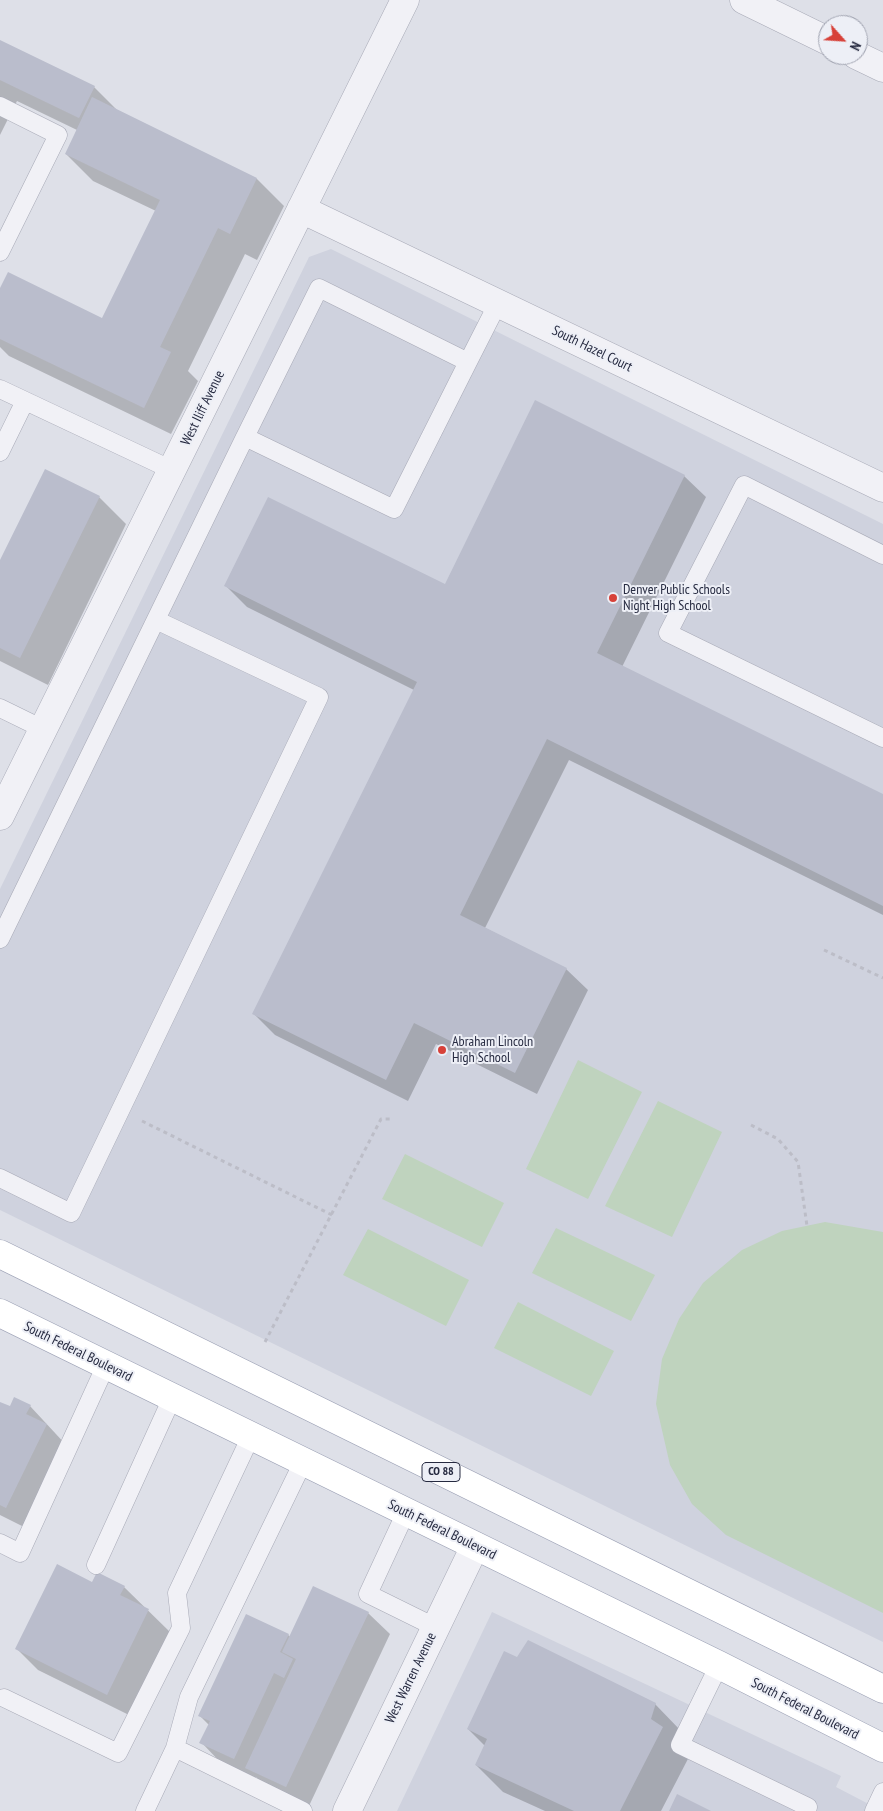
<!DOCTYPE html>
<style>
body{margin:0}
#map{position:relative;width:883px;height:1811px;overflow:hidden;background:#dee0e8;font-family:"PT Sans Narrow",sans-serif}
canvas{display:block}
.north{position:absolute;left:818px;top:15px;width:50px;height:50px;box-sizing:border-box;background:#edeff6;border:1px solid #9da0ad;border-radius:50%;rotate:116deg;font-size:14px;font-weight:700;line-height:20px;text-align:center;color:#262a40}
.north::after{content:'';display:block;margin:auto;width:18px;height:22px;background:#d74139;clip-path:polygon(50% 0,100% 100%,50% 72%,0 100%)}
</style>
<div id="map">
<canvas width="883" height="1811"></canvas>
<div class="north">N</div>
</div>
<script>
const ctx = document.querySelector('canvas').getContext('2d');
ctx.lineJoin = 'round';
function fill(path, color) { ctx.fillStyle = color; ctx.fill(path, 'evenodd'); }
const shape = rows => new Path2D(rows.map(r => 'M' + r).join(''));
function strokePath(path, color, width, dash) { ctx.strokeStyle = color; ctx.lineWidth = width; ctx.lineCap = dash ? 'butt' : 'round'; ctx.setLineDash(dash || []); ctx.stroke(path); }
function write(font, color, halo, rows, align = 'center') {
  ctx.font = font + ' "PT Sans Narrow",sans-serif'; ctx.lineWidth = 4; ctx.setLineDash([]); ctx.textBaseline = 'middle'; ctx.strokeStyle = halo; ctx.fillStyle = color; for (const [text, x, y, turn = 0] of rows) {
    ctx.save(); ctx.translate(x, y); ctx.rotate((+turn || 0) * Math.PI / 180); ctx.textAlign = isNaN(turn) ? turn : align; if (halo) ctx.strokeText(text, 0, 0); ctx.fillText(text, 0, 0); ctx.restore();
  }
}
const built = shape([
 [331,249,883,524,883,1642,0,1210,0,889,309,257],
 [492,1612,841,1776,836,1787,882,1811,397,1811]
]);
const green = shape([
 [578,1060,642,1092,588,1199,526,1169],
 [658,1101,722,1132,672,1237,605,1206],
 [405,1154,504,1203,482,1247,382,1199],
 [825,1222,883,1232,883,1613,726,1535,692,1504,670,1465,656,1404,662,1359,679,1319,703,1283,742,1250,782,1231],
 [556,1228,655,1275,631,1321,532,1273],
 [368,1229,469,1280,446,1326,343,1275],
 [518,1302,614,1351,591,1396,494,1348]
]);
const shadow = shape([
 [0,42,94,87,119,112,257,179,284,206,257,260,245,254,188,371,198,381,171,434,9,356,0,347,0,291,103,320,156,211,93,181,66,154,77,130,17,101,0,135],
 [684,476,706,497,622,667,883,796,883,915,569,760,485,928,566,969,588,990,537,1094,436,1044,408,1101,275,1035,254,1014,414,690,247,607,226,586,445,586],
 [99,497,126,524,48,685,0,661,0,563],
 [0,1403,10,1408,30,1406,68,1447,28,1529,0,1515],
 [93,1584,124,1587,170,1632,129,1715,38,1670,17,1649],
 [368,1613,390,1634,308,1808,268,1789,256,1777,255,1779,222,1764,201,1742,209,1725,200,1716,288,1635,291,1637],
 [655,1704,682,1732,690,1755,661,1811,545,1811,503,1792,476,1765,485,1746,468,1729]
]);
const building = shape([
 [0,40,95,86,79,118,0,80],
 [92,97,257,178,230,234,218,228,160,347,171,352,144,408,0,339,0,288,8,272,102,318,160,200,65,154],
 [535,400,685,475,597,653,883,794,883,906,547,739,460,915,567,968,515,1073,414,1023,386,1080,252,1014,417,682,224,586,268,497,445,584],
 [45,469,100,496,20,658,0,648,0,560],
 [14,1397,31,1405,26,1414,47,1424,6,1508,0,1505,0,1402,10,1406],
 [57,1564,92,1582,97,1572,125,1586,120,1595,149,1609,107,1695,15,1649],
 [313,1586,369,1612,286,1787,245,1768,296,1659,282,1652],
 [246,1614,289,1634,280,1652,293,1659,284,1678,274,1673,234,1759,199,1743,210,1721,198,1716],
 [528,1640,656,1703,651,1719,663,1727,620,1811,574,1811,475,1765,487,1739,467,1729,504,1651,517,1657],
 [677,1794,711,1811,669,1811]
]);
const path = shape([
 [824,950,883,978],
 [142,1121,332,1215],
 [751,1125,778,1139,798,1162,807,1226],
 [265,1342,381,1119,390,1119]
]);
const lane = shape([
 [0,106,58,135,0,252],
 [468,362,319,288,245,437,394,509,468,362,498,303],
 [0,389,172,470],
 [0,452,25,401],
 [883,555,744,485,668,633,883,738],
 [0,708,43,729],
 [0,939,245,437],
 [0,1178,71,1213,319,697,156,620],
 [303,1462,189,1697,175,1748,303,1811],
 [406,1512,368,1594,435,1627],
 [0,1543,20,1553,106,1365],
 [96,1565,172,1398],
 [719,1665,680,1745,808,1807,806,1811],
 [4,1698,118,1753,181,1628,177,1593,251,1436],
 [145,1811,175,1748],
 [874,1811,883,1792]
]);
const street = shape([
 [744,0,828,41],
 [856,55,883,68],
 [301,209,883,488],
 [0,816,405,0],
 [347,1811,475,1546]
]);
const primary = shape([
 [0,1254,883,1689],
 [0,1313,719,1665,883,1748]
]);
const markers = [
 [613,598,5,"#d74139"],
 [442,1050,5,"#d74139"]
];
const shields = [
 [441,1472,38]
];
const shieldNames = [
 ["CO 88",441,1472]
];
const streetNames = [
 ["South Hazel Court",592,349,26],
 ["West Iliff Avenue",203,408,-64],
 ["South Federal Boulevard",78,1352,26],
 ["South Federal Boulevard",442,1530,26],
 ["West Warren Avenue",411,1678,-64],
 ["South Federal Boulevard",805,1709,27]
];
const poiNames = [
 ["Denver Public Schools",623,590],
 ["Night High School",623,606],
 ["Abraham Lincoln",452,1042],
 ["High School",452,1058]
];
fill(built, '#cfd2de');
fill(green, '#bfd3be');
fill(shadow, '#0003');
fill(building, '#babdcc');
strokePath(lane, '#a7a9b6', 19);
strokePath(street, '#a7a9b6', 29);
strokePath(primary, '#9ca1b5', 29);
strokePath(path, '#bcbdc7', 3, [4, 4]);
strokePath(lane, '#f1f1f6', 18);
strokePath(street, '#f1f1f6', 28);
strokePath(primary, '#fff', 28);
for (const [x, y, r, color] of markers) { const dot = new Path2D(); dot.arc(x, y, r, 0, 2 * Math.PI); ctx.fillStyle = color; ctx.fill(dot); strokePath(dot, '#edeff6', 2); }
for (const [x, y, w] of shields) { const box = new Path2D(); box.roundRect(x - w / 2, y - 9.5, w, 19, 4); ctx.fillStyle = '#edeff6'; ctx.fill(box); strokePath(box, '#262a40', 1); }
write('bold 12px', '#262a40', null, shieldNames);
write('14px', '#262a40', '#edeff6', streetNames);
write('14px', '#262a40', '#edeff6', poiNames, 'left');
</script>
